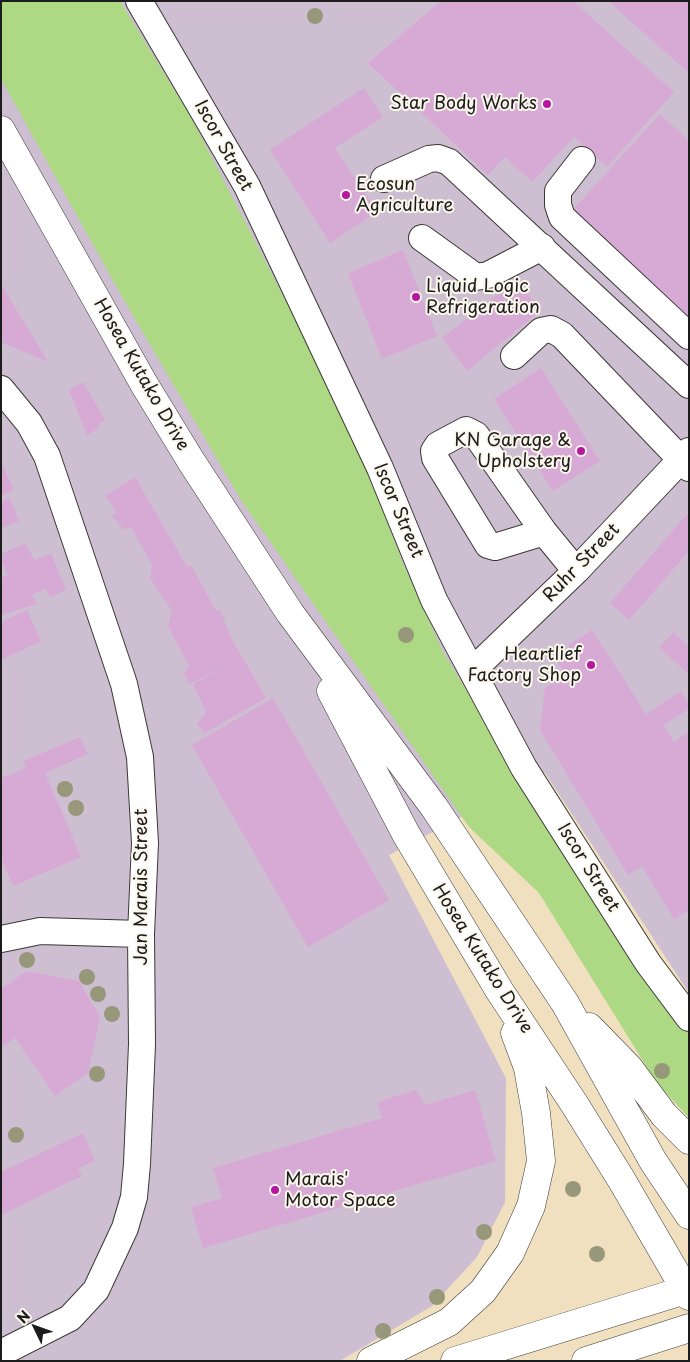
<!DOCTYPE html>
<style>
body{margin:0}
#map{position:relative;width:690px;height:1362px;overflow:hidden;background:#f0e0c0;font-family:"Playpen Sans",sans-serif}
canvas{display:block}
.frame{position:absolute;inset:0;border:2px solid #1c1c1c;pointer-events:none}
.north{position:absolute;left:10px;top:1302px;width:50px;height:50px;-webkit-text-stroke:4px #fbf7ec;paint-order:stroke;rotate:312deg;font-size:14px;font-weight:700;line-height:20px;text-align:center;color:#1c1c1c}
.north::after{content:'';display:block;margin:auto;width:18px;height:22px;background:#1c1c1c;clip-path:polygon(50% 0,100% 100%,50% 72%,0 100%)}
</style>
<div id="map">
<canvas width="690" height="1362"></canvas>
<div class="frame"></div>
<div class="north">N</div>
</div>
<script>
const ctx = document.querySelector('canvas').getContext('2d');
ctx.lineJoin = 'round';
function fill(path, color) { ctx.fillStyle = color; ctx.fill(path, 'evenodd'); }
const shape = rows => new Path2D(rows.map(r => 'M' + r).join(''));
function strokePath(path, color, width, dash) { ctx.strokeStyle = color; ctx.lineWidth = width; ctx.lineCap = dash ? 'butt' : 'round'; ctx.setLineDash(dash || []); ctx.stroke(path); }
function write(font, color, halo, rows, align = 'center') {
  ctx.font = font + ' "Playpen Sans",sans-serif'; ctx.lineWidth = 4; ctx.setLineDash([]); ctx.textBaseline = 'middle'; ctx.strokeStyle = halo; ctx.fillStyle = color; for (const [text, x, y, turn = 0] of rows) {
    ctx.save(); ctx.translate(x, y); ctx.rotate((+turn || 0) * Math.PI / 180); ctx.textAlign = isNaN(turn) ? turn : align; if (halo) ctx.strokeText(text, 0, 0); ctx.fillText(text, 0, 0); ctx.restore();
  }
}
const industrial = shape([
 [1,1,689,1,689,993,545,773,389,855,506,1078,505,1202,477,1257,432,1306,340,1361,1,1361]
]);
const green = shape([
 [1,1,120,1,123,6,192,119,334,395,368,473,403,563,442,650,503,751,681,1026,689,1033,689,1118,656,1082,539,893,469,827,241,500,121,295,1,79]
]);
const building = shape([
 [441,1,573,1,674,92,607,167,574,137,532,182,505,157,488,175,368,63],
 [608,1,689,1,689,73],
 [364,88,383,117,335,148,377,212,330,243,270,150],
 [660,114,689,141,689,325,570,213],
 [403,250,437,336,382,359,348,273],
 [516,280,541,310,467,371,442,338],
 [1,284,48,362,1,342],
 [541,368,600,461,553,491,494,399],
 [83,382,105,420,98,424,99,428,87,435,69,390],
 [1,462,14,490,1,496],
 [135,477,187,567,191,565,216,611,220,609,230,636,266,698,205,733,197,724,206,712,193,684,230,663,189,684,184,674,189,666,168,626,172,611,150,578,152,565,131,527,124,530,112,516,117,513,105,496],
 [10,498,19,521,1,528,1,502],
 [689,512,689,551,629,620,610,603],
 [26,543,34,560,51,553,66,590,50,597,46,588,32,595,37,604,1,615,1,578,8,575,1,560,1,554],
 [27,610,41,641,1,660,1,622],
 [592,630,646,714,681,691,689,704,689,709,663,725,674,742,689,732,689,910,674,919,642,866,628,875,540,730,545,688,560,678,558,674,563,671,556,659,570,649,568,645],
 [673,632,689,646,689,674,659,648],
 [273,698,389,900,308,947,192,745],
 [80,737,88,754,45,773,81,857,13,886,1,858,1,778,26,768,23,761],
 [27,971,79,981,100,1017,88,1073,55,1096,15,1038,1,1047,1,989],
 [416,1090,425,1105,475,1090,496,1161,203,1248,191,1207,222,1198,213,1168,382,1118,377,1102],
 [83,1133,95,1161,78,1168,82,1176,1,1215,1,1172]
]);
const minor = shape([
 [139,1,247,186,380,468,434,600,472,671,524,768,648,963,689,1018],
 [582,160,558,191,558,205,562,217,689,336],
 [384,179,429,159,438,158,449,162,689,385],
 [422,238,476,277,488,275,542,247],
 [514,356,541,331,551,329,562,335,689,468],
 [1,389,29,423,47,456,124,684,140,757,145,843,141,934,142,1044,137,1164,134,1197,125,1228,96,1290,70,1318,1,1353],
 [544,532,495,547,488,545,435,458,434,451,438,445,466,430,476,435,544,532,576,571],
 [472,671,576,571,689,451],
 [1,939,40,931,141,934]
]);
const major = shape([
 [1,130,144,384,191,461,290,613,434,807,565,1003,653,1161,689,1215],
 [331,691,406,834,499,990,575,1105,621,1179,689,1296],
 [589,1027,629,1068,664,1115,689,1140],
 [371,1361,449,1322,483,1291,510,1253,531,1206,541,1161,536,1113,528,1068,515,1033],
 [455,1361,689,1289],
 [586,1361,689,1328]
]);
const trees = [
 [315,16],
 [406,635],
 [65,789],
 [76,808],
 [27,960],
 [87,977],
 [98,994],
 [112,1014],
 [662,1071],
 [97,1074],
 [16,1135],
 [573,1189],
 [484,1232],
 [597,1254],
 [437,1297],
 [383,1331]
];
const markers = [
 [547,104,5,"#b5179e"],
 [346,195,5,"#b5179e"],
 [416,297,5,"#b5179e"],
 [581,451,5,"#b5179e"],
 [591,665,5,"#b5179e"],
 [275,1190,5,"#b5179e"]
];
const poiNames = [
 ["Star Body Works",537,104],
 ["Ecosun",356,185,"left"],
 ["Agriculture",356,206,"left"],
 ["Liquid Logic",426,287,"left"],
 ["Refrigeration",426,308,"left"],
 ["KN Garage &",571,441],
 ["Upholstery",571,462],
 ["Heartlief",581,655],
 ["Factory Shop",581,676],
 ["Marais'",285,1180,"left"],
 ["Motor Space",285,1201,"left"]
];
const streetNames = [
 ["Iscor Street",223,146,61],
 ["Hosea Kutako Drive",141,375,60],
 ["Iscor Street",398,511,67],
 ["Ruhr Street",582,563,-46],
 ["Iscor Street",588,868,58],
 ["Jan Marais Street",142,887,-90],
 ["Hosea Kutako Drive",482,959,58]
];
fill(industrial, '#cebed1');
fill(green, '#add884');
fill(building, '#d7aad6');
strokePath(minor, '#3c3935', 28);
strokePath(major, '#3c3935', 29);
strokePath(minor, '#fff', 26);
strokePath(major, '#fff', 28);
ctx.fillStyle = '#97987a';
for (const [x, y] of trees) { ctx.beginPath(); ctx.arc(x, y, 8, 0, 2 * Math.PI); ctx.fill(); }
for (const [x, y, r, color] of markers) { const dot = new Path2D(); dot.arc(x, y, r, 0, 2 * Math.PI); ctx.fillStyle = color; ctx.fill(dot); strokePath(dot, '#fbf7ec', 2); }
write('18px', '#1c1c1c', '#fbf7ec', poiNames, 'right');
write('18px', '#1c1c1c', '#fbf7ec', streetNames);
</script>
